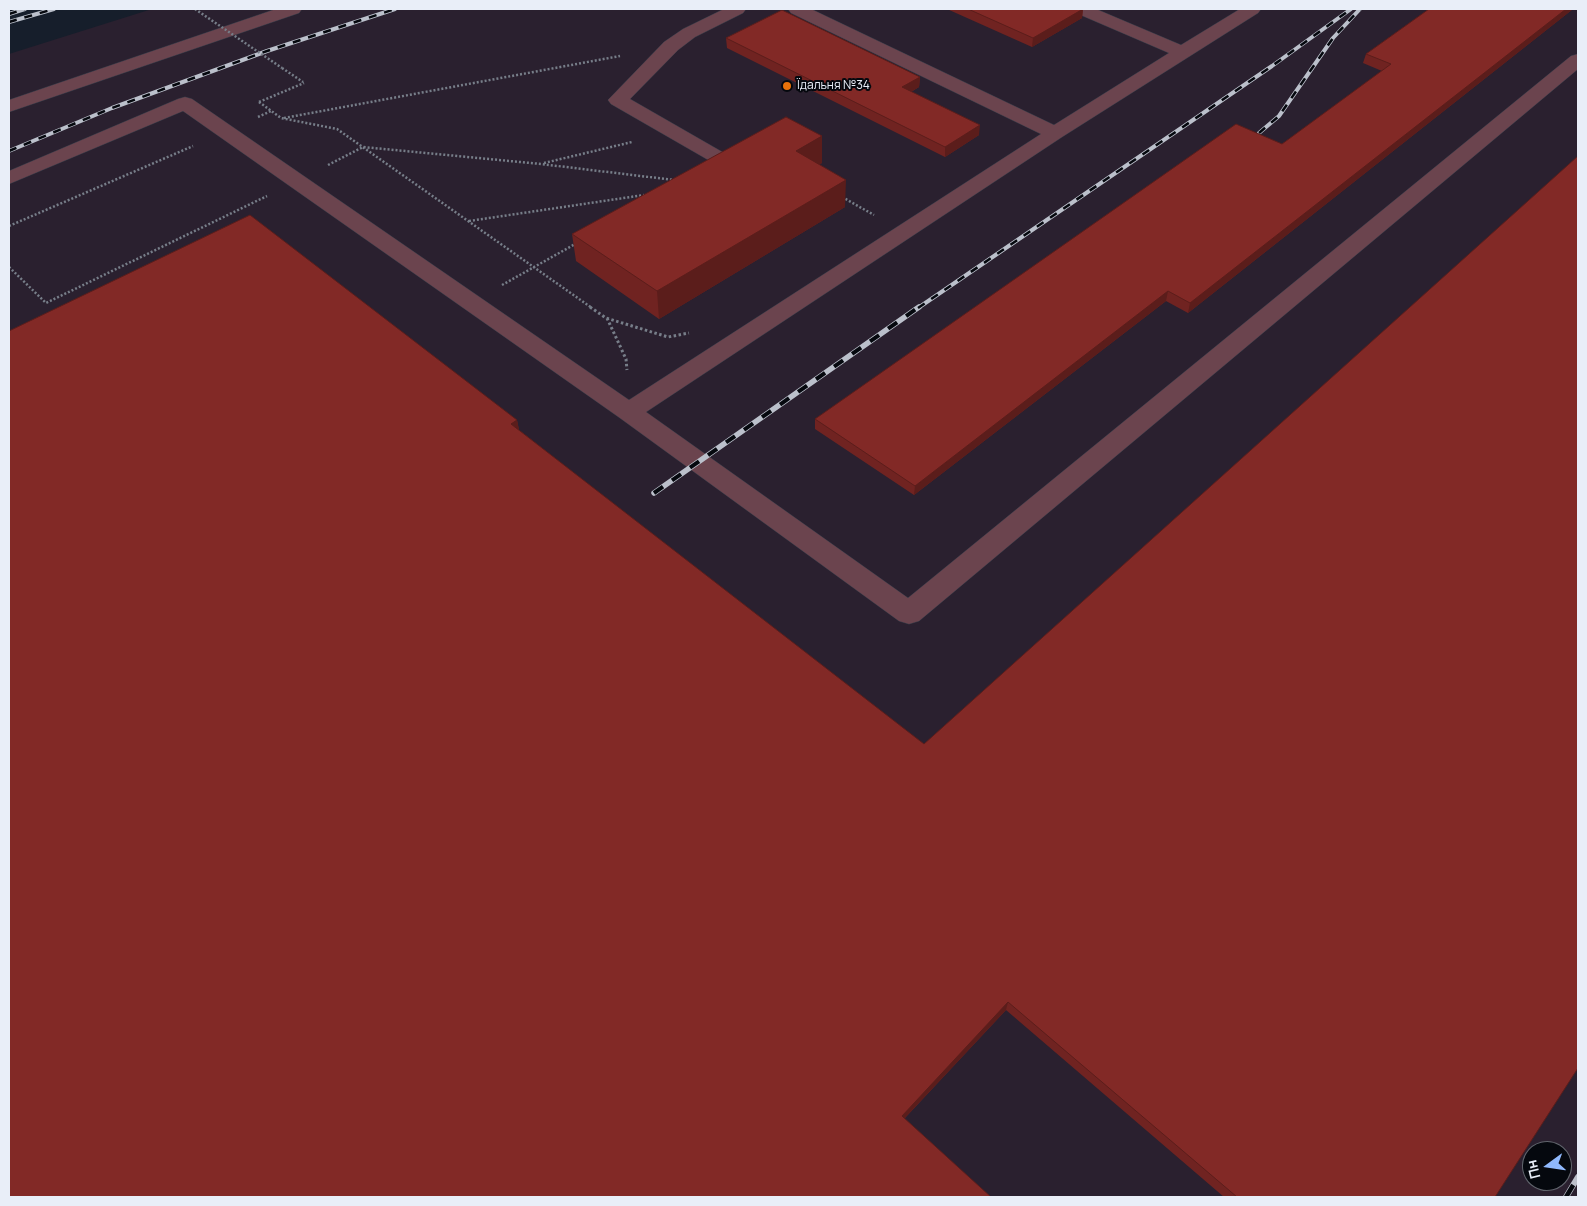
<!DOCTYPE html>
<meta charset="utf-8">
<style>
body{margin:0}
#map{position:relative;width:1587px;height:1206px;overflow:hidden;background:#161e2b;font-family:Manrope,sans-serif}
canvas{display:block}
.frame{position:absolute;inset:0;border:10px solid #e9eef8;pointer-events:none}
.north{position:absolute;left:1522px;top:1141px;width:50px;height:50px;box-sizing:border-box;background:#05080e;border:1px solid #60646c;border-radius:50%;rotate:256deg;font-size:14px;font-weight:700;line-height:20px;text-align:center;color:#e9eef8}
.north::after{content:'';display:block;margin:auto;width:18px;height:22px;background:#8fb8fd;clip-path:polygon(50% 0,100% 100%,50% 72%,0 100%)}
</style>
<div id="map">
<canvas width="1587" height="1206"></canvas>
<div class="frame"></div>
<div class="north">Пн</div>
</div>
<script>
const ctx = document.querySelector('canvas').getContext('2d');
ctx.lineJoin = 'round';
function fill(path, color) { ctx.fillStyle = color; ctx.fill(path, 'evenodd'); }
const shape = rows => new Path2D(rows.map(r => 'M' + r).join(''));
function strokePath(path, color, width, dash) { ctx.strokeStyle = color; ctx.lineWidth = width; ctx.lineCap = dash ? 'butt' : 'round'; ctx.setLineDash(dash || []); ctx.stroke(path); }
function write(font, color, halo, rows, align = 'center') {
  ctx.font = font + ' Manrope,sans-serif'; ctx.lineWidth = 4; ctx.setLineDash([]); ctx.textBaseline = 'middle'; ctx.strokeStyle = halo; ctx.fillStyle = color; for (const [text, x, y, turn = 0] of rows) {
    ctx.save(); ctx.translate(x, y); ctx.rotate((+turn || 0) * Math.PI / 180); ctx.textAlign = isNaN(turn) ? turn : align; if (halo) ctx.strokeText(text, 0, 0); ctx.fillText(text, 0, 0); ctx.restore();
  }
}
const industrial = shape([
 [152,9,1578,9,1578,1197,9,1197,9,54],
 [1532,1151,1562,1151,1562,1181,1532,1181]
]);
const pathFar1 = shape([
 [282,68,303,82],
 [259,102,281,118,337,129,592,308],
 [259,102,304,83],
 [258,117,271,111],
 [284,118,620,56],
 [544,163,632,142],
 [328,165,363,147,541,164,674,180],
 [842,197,874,215],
 [469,221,644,195],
 [9,226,193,146],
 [9,267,46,303,267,196],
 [502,285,577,243]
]);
const path = shape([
 [590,307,606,318,668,337,689,333],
 [607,318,626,359,627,370]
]);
const minor = shape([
 [276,9,302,9,299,13,9,112,9,100,276,9],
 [724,9,746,9,743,13,695,37,678,50,630,99,731,157,734,161,731,165,724,167,717,165,611,104,608,100,664,42,683,29,724,9],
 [788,9,811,9,1054,125,1169,53,1076,13,1073,9,1096,9,1181,45,1240,9,1261,9,1258,13,1062,137,646,412,908,598,1571,56,1578,54,1578,69,919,621,909,624,899,621,620,418,183,111,9,184,9,171,178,99,185,97,192,99,629,400,1041,134,791,13,788,9]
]);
const railFar2 = shape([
 [9,14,25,9],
 [9,22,54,9],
 [1259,133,1279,116,1333,38,1360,9],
 [9,151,112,108,267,51,395,9],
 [918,308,1272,66,1351,9]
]);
const railFar1 = shape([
 [654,493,919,307]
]);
const rail = shape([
 [1566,1197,1578,1177]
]);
const pathBridge = shape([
 [195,9,282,68]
]);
const wall = shape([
 [947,9,1083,9,1082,18,1032,47],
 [1429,9,1573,9,1188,313,1166,301,914,495,815,429,815,419,1282,144,1382,71,1363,63,1366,54],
 [726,38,920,77,919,87,911,92,979,135,945,157,727,48],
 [822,163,819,165,845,207,659,319,576,261,572,234],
 [517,420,519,430,1495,1197,1224,1197,1006,1010,905,1118,9,1197]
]);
const shadedWall = shape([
 [1083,9,1082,18,1032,47,1033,38],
 [1566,9,1573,9,1188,313,1190,303],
 [920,77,919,87,902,97,902,87],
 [980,125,979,135,945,157,945,147],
 [822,136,822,163,795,179,796,151],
 [846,180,845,207,659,319,657,291],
 [1168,291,1166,301,914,495,915,486],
 [517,420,519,430,513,434,511,424],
 [1008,1002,1006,1010,900,1123,902,1116]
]);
const building = shape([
 [968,9,1083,9,1033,38,968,9],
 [1429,9,1566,9,1190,303,1168,291,915,486,815,419,1236,124,1282,144,1391,64,1366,54,1429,9],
 [782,10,920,77,902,87,980,125,945,147,726,38,782,10],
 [786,117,822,136,796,151,846,180,657,291,572,234,786,117],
 [1578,156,1578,1068,1495,1197,1237,1197,1008,1002,902,1116,991,1197,9,1197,9,331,250,215,517,420,511,424,924,744,1578,156]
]);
const markers = [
 [787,86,5,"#e8710a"]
];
const farPoinames = [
 ["Їдальня №34",797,86]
];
fill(industrial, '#2a202f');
strokePath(minor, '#343b48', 1);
strokePath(pathFar1, '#777e89', 2.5, [2, 2]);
strokePath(path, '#777e89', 3, [2.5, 2.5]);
fill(minor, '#6b444e');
strokePath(railFar2, '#bbc0cb', 4);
strokePath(railFar1, '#bbc0cb', 5.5);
strokePath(rail, '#bbc0cb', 6);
strokePath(railFar2, '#05080e', 2.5, [8]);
strokePath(railFar1, '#05080e', 4, [11]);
strokePath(rail, '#05080e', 4.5, [14]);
strokePath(pathBridge, '#777e89', 2.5, [2, 2]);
fill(wall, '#702321');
fill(shadedWall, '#5b1d1b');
fill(building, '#822926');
strokePath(building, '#5b1d1b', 1);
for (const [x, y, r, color] of markers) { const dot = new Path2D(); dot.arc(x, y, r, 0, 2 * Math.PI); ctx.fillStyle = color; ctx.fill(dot); strokePath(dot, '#05080e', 2); }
write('12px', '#e9eef8', '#05080e', farPoinames, 'left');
</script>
